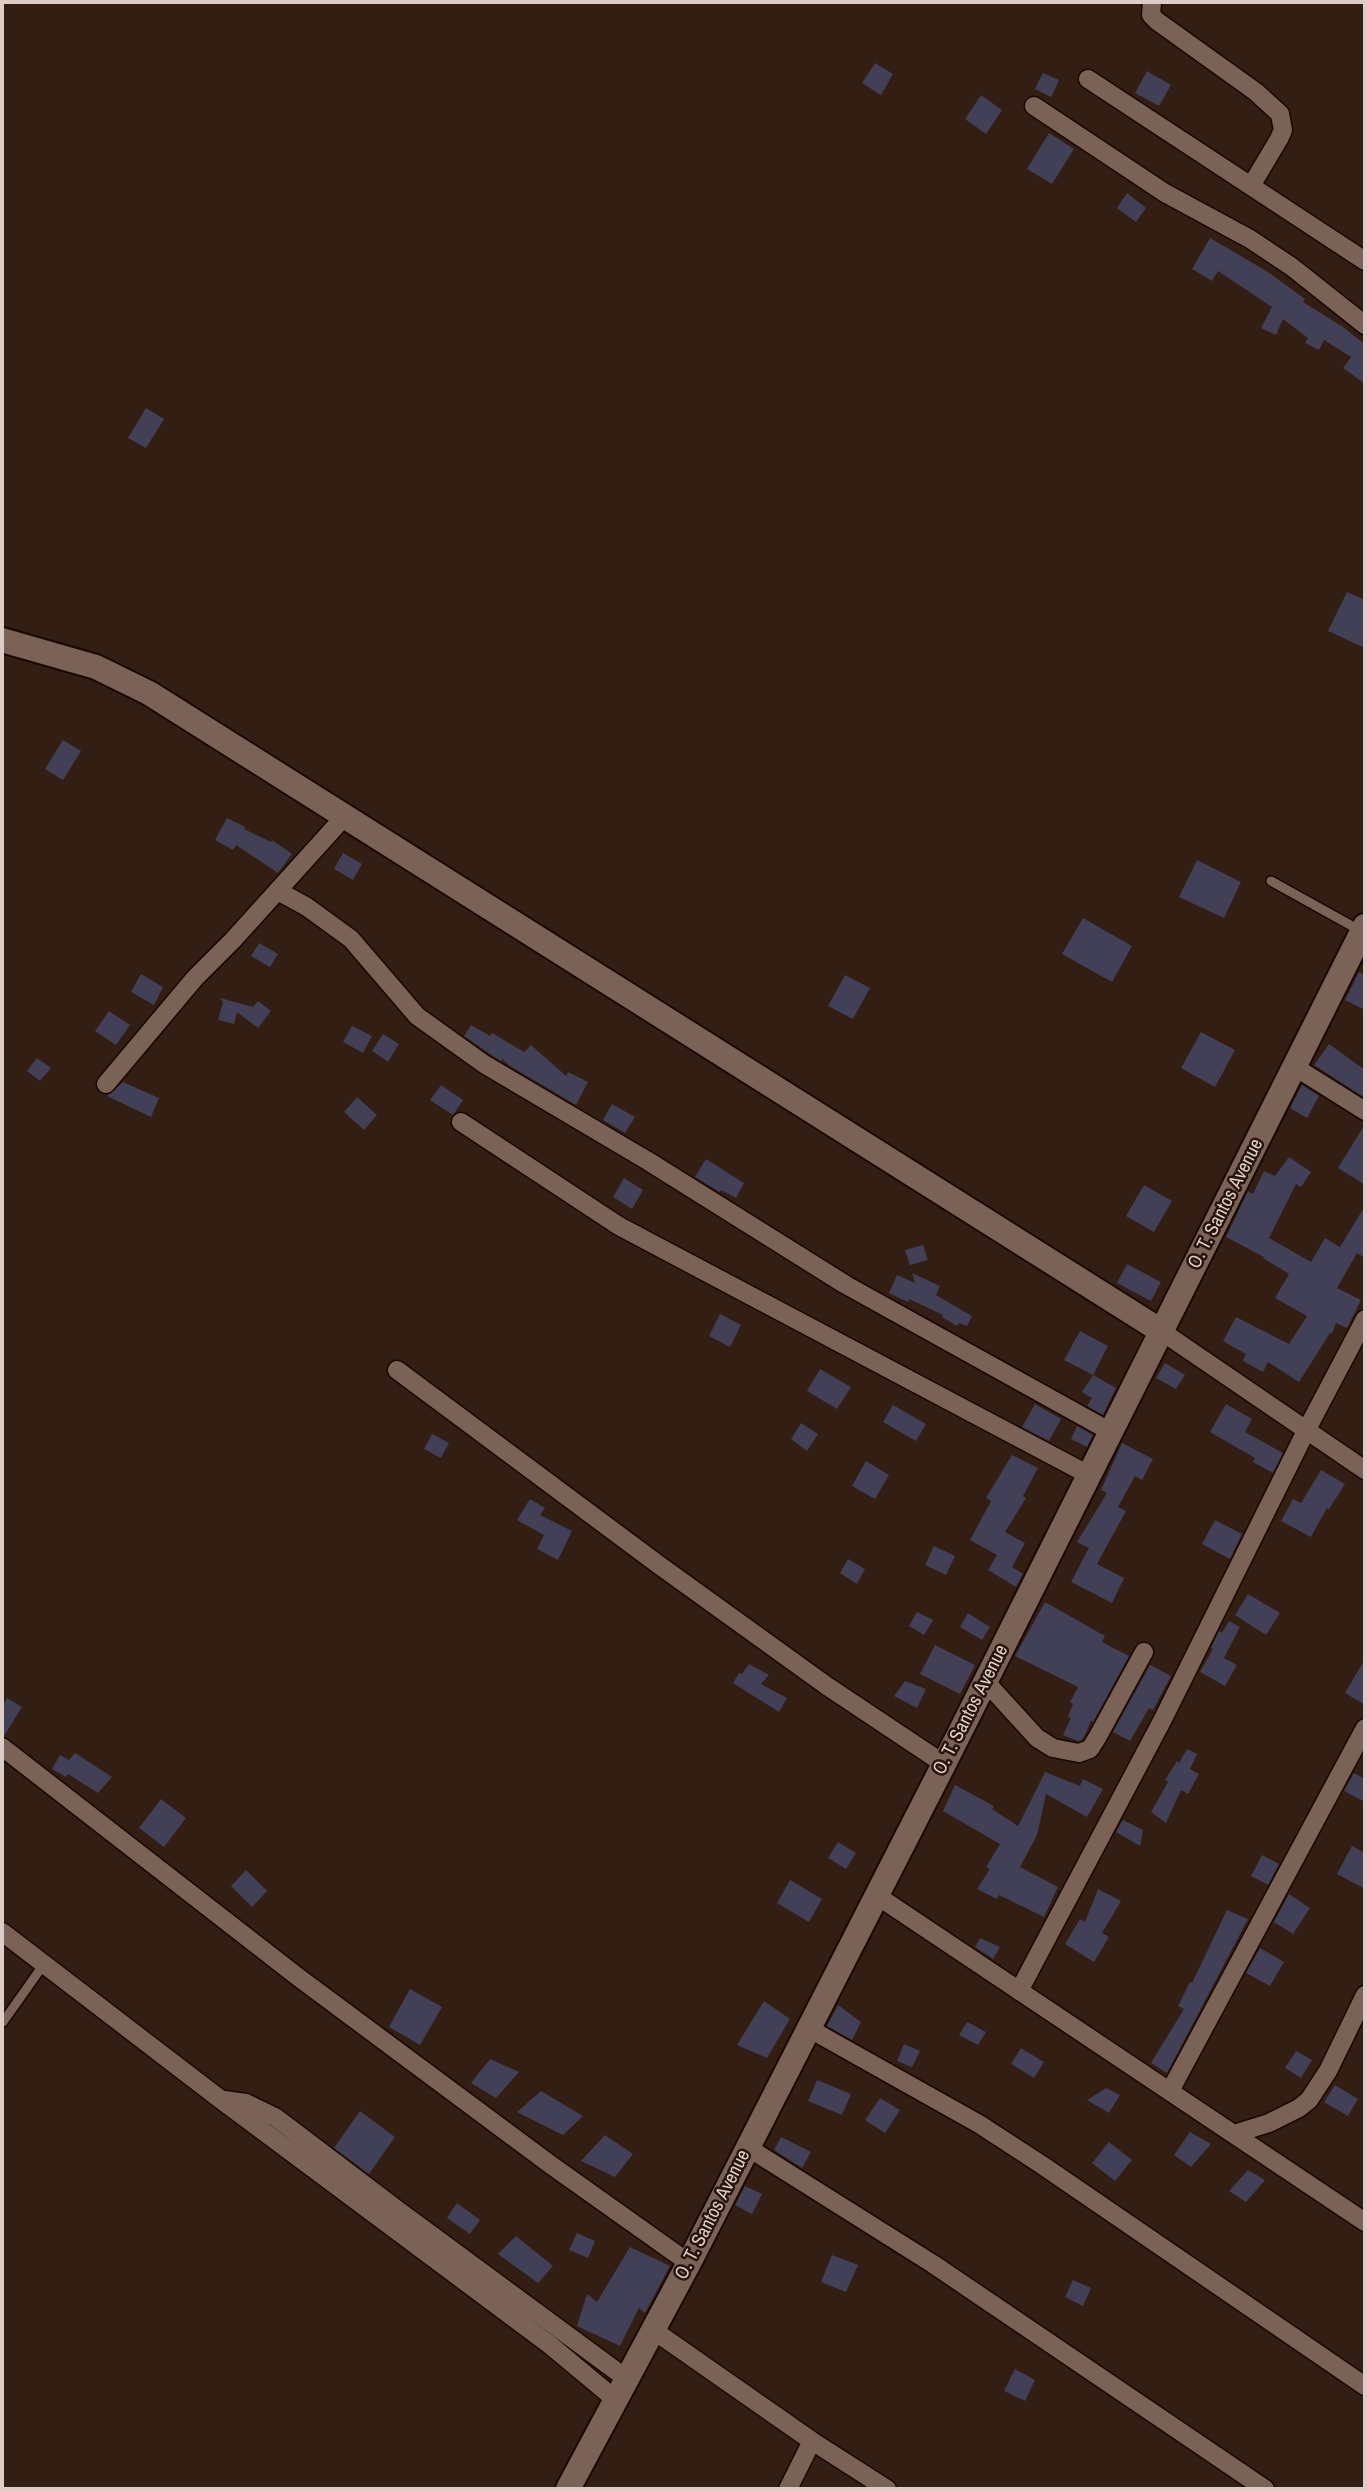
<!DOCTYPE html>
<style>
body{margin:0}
#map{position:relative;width:1367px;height:2491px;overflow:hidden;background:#321e13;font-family:"Archivo Narrow",sans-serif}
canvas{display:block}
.frame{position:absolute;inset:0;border:4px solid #dccec7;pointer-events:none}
</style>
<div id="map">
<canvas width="1367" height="2491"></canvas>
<div class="frame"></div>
</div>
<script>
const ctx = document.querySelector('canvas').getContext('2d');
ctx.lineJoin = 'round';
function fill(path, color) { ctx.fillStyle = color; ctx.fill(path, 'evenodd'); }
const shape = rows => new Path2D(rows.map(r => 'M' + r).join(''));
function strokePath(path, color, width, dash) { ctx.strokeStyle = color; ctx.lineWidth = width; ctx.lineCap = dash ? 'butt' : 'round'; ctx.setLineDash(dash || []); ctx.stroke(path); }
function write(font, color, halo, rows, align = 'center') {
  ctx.font = font + ' "Archivo Narrow",sans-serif'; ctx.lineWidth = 5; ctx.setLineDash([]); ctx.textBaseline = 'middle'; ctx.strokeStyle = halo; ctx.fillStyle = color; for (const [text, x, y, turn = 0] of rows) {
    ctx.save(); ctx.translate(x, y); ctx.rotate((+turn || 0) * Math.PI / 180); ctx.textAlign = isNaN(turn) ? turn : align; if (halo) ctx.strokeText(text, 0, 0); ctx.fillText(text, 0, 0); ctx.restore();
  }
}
const building = shape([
 [875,63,893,74,881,95,862,83],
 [1147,71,1171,85,1159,106,1135,93],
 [1043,73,1059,80,1051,97,1035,89],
 [981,95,1002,110,986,134,965,119],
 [1049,133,1074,149,1052,184,1027,169],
 [1127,193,1146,208,1136,222,1117,208],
 [1210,238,1268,272,1305,299,1303,302,1343,327,1362,342,1365,338,1365,384,1343,368,1351,357,1324,340,1319,350,1305,343,1308,338,1283,319,1276,335,1261,328,1272,307,1218,271,1212,281,1192,269],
 [146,408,164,419,146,448,128,438],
 [1347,592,1365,600,1365,648,1328,631],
 [63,740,81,751,63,780,45,769],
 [227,818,245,827,244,829,271,842,272,840,292,854,278,873,236,845,233,850,215,840],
 [343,853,362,864,353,880,334,869],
 [1197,860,1241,882,1224,918,1179,897],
 [1083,918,1132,946,1112,982,1062,954],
 [259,943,278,954,270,967,251,956],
 [1359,972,1365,975,1365,1010,1345,1000],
 [141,974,163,987,154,1005,131,992],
 [845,975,870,988,853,1019,828,1006],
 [220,998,253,1007,258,1001,271,1011,258,1028,237,1012,234,1024,218,1020,223,1002],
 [109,1011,130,1025,116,1045,95,1031],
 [471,1025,490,1036,492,1033,524,1052,531,1045,566,1076,568,1072,588,1082,576,1105,510,1066,502,1059,501,1061,490,1054,464,1036],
 [352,1026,372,1036,363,1053,343,1042],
 [1201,1032,1235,1050,1215,1087,1181,1068],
 [383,1034,399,1044,388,1062,372,1051],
 [1329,1044,1365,1070,1365,1098,1314,1065],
 [37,1058,51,1068,40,1081,27,1071],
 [123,1082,159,1098,151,1117,107,1096],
 [441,1085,463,1100,453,1115,430,1100],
 [1302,1085,1319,1096,1307,1118,1290,1108],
 [357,1097,377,1115,364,1130,344,1112],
 [612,1104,635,1117,625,1133,603,1120],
 [1365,1124,1365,1185,1338,1168],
 [1289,1157,1311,1172,1301,1187,1296,1184,1269,1238,1311,1262,1325,1238,1340,1247,1365,1206,1365,1258,1357,1253,1337,1288,1361,1300,1347,1328,1336,1323,1332,1334,1330,1333,1299,1382,1268,1362,1263,1372,1243,1361,1246,1354,1223,1341,1236,1317,1289,1344,1307,1316,1275,1298,1289,1274,1263,1258,1264,1257,1226,1237,1248,1191,1253,1194,1264,1171,1275,1176],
 [706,1159,744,1183,736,1198,721,1190,720,1192,695,1177],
 [624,1178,643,1190,632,1209,613,1197],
 [1144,1185,1172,1201,1154,1232,1126,1216],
 [923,1245,928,1260,910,1265,905,1250],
 [1127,1264,1161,1282,1151,1301,1117,1283],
 [912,1273,940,1286,936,1295,972,1316,967,1326,959,1323,957,1326,942,1317,943,1315,909,1299,908,1302,889,1293,897,1275,915,1283],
 [720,1314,741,1325,730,1347,709,1336],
 [1080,1331,1108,1346,1093,1375,1064,1360],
 [1165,1363,1185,1375,1176,1389,1156,1378],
 [820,1369,851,1387,837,1409,807,1391],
 [1093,1375,1116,1388,1103,1415,1087,1406,1092,1398,1082,1392],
 [1035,1404,1061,1419,1049,1441,1022,1427],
 [1226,1404,1252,1419,1245,1432,1283,1453,1273,1473,1253,1462,1255,1458,1210,1432],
 [893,1405,926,1424,916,1441,883,1422],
 [801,1423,818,1434,807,1451,791,1439],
 [1077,1426,1093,1435,1087,1447,1071,1439],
 [432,1434,449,1443,441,1458,424,1449],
 [1122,1443,1153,1459,1142,1480,1135,1476,1118,1507,1126,1511,1097,1564,1124,1578,1112,1603,1071,1582,1089,1548,1077,1542,1107,1493,1101,1490],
 [1012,1455,1038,1468,1023,1496,1026,1498,1005,1532,1025,1543,1012,1567,1023,1574,1016,1587,988,1570,997,1555,970,1540,991,1501,986,1498],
 [866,1461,889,1475,875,1499,852,1486],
 [1321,1470,1345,1484,1329,1509,1327,1508,1311,1537,1281,1521,1293,1499,1301,1503],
 [530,1499,545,1508,540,1515,572,1531,558,1560,537,1549,544,1535,517,1520],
 [1215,1520,1242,1534,1230,1559,1202,1544],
 [934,1546,955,1556,946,1575,925,1565],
 [848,1559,865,1569,857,1584,840,1573],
 [1248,1594,1280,1613,1266,1635,1235,1615],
 [1045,1602,1105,1636,1102,1642,1129,1656,1093,1722,1091,1720,1086,1733,1082,1740,1078,1741,1063,1735,1071,1718,1068,1717,1073,1704,1070,1702,1078,1687,1015,1656],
 [917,1612,933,1620,924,1635,909,1626],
 [968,1613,990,1627,982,1640,960,1627],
 [1229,1621,1240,1627,1224,1658,1237,1665,1225,1686,1200,1672,1213,1649,1211,1648,1219,1631,1222,1633],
 [935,1645,975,1665,960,1694,920,1674],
 [1365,1659,1365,1705,1345,1693],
 [749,1664,769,1675,761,1684,787,1698,779,1712,733,1683,739,1673,742,1674],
 [1150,1665,1171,1676,1153,1710,1149,1708,1130,1741,1113,1732],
 [905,1681,926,1689,917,1708,894,1696],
 [7,1698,22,1707,4,1736,2,1736,2,1707],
 [1187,1749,1197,1754,1190,1769,1199,1774,1188,1794,1181,1790,1166,1823,1151,1812,1168,1782,1165,1780,1177,1761,1179,1763],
 [75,1753,112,1777,98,1793,68,1774,66,1777,52,1769,60,1755,69,1760],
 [1045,1772,1080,1786,1083,1779,1103,1789,1087,1817,1046,1794,1037,1835,1020,1867,1058,1887,1044,1917,999,1895,997,1899,977,1889,990,1869,986,1867,1000,1844,943,1811,955,1785,994,1806,992,1809,1018,1826],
 [1354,1773,1365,1779,1365,1802,1344,1791],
 [161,1799,186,1818,164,1847,139,1828],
 [1123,1820,1143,1830,1140,1846,1116,1832],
 [838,1842,856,1853,846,1869,828,1858],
 [1352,1846,1365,1853,1365,1889,1337,1874],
 [1262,1855,1279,1864,1268,1885,1251,1876],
 [246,1870,267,1891,252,1907,231,1886],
 [790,1880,822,1899,809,1922,777,1903],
 [1098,1889,1121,1901,1102,1933,1109,1937,1094,1962,1065,1944,1080,1919,1085,1922],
 [1289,1894,1310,1908,1293,1934,1274,1922],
 [1227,1910,1248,1919,1167,2073,1151,2063,1184,2009,1178,2006,1190,1982,1192,1983],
 [980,1938,1000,1947,993,1959,975,1947],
 [1260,1948,1284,1962,1270,1986,1246,1973],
 [410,1989,442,2007,420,2045,389,2027],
 [764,2001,790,2019,767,2058,737,2045],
 [838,2005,861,2022,852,2040,827,2026],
 [967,2022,986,2032,978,2045,959,2035],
 [904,2044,920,2051,912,2067,897,2061],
 [1021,2048,1044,2062,1034,2078,1011,2064],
 [1296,2051,1312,2060,1301,2078,1285,2068],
 [490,2059,519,2072,496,2098,471,2083],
 [817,2080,851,2094,842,2115,808,2101],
 [1335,2085,1358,2099,1348,2116,1324,2102],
 [1106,2088,1120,2095,1109,2113,1087,2100],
 [541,2091,583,2116,563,2135,517,2112],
 [880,2098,900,2110,885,2133,865,2120],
 [360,2111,395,2137,369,2174,334,2148],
 [1190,2132,1211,2144,1191,2167,1174,2155],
 [605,2135,633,2154,615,2177,581,2161],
 [781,2137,811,2152,802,2168,774,2150],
 [1109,2142,1132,2160,1115,2181,1092,2163],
 [1248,2170,1265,2180,1246,2202,1229,2191],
 [745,2186,762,2194,752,2214,735,2205],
 [457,2203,480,2220,470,2234,447,2218],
 [577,2233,595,2241,588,2258,569,2250],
 [516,2236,553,2266,538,2283,498,2254],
 [630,2247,670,2266,645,2313,639,2308,620,2346,577,2326,587,2294,597,2302],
 [832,2255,858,2265,846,2292,821,2282],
 [1073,2280,1091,2288,1083,2306,1065,2297],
 [1015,2369,1035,2380,1025,2401,1004,2391]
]);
const lane = shape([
 [1271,881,1361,931],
 [3,2022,44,1964]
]);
const street = shape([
 [1152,2,1151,15,1157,21,1256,92,1280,114,1283,130,1279,139,1251,186],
 [1088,79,1365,261],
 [1034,106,1165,193,1250,239,1292,267,1365,325],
 [278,891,307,907,351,939,417,1016,484,1064,648,1161,846,1285,1111,1432],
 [1295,1067,1365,1111],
 [106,1084,195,978,233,940,345,816],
 [461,1122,619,1226,1089,1475],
 [1161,1331,1365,1470],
 [397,1370,659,1565,827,1686,944,1764],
 [985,1681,1037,1738,1053,1748,1079,1753,1090,1749,1097,1738,1144,1652],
 [2,1747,298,1977,551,2165,689,2263],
 [876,1895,1365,2222],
 [2,1932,220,2099,550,2345,616,2400],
 [1019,1991,1163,1719,1306,1431,1365,1319],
 [808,2028,979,2124,1042,2165,1365,2386],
 [1170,2091,1365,1728],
 [224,2100,246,2103,275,2117,399,2211,627,2379],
 [1234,2134,1269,2123,1299,2108,1309,2100,1328,2071,1365,1995],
 [747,2147,933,2264,1265,2489],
 [653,2330,812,2441,887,2489],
 [788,2489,812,2441]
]);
const secondary = shape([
 [2,640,96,667,149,693,1161,1331],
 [568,2489,689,2263,944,1764,1365,926]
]);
const streetNames = [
 ["O. T. Santos Avenue",1226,1204,-63],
 ["O. T. Santos Avenue",971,1710,-63],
 ["O. T. Santos Avenue",713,2215,-63]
];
fill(building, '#414056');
strokePath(lane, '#190701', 12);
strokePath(street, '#190701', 21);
strokePath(secondary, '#190701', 28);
strokePath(lane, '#7b6256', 9);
strokePath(street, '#7b6256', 18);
strokePath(secondary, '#7b6256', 24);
write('19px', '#dccec7', '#28140a', streetNames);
</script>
